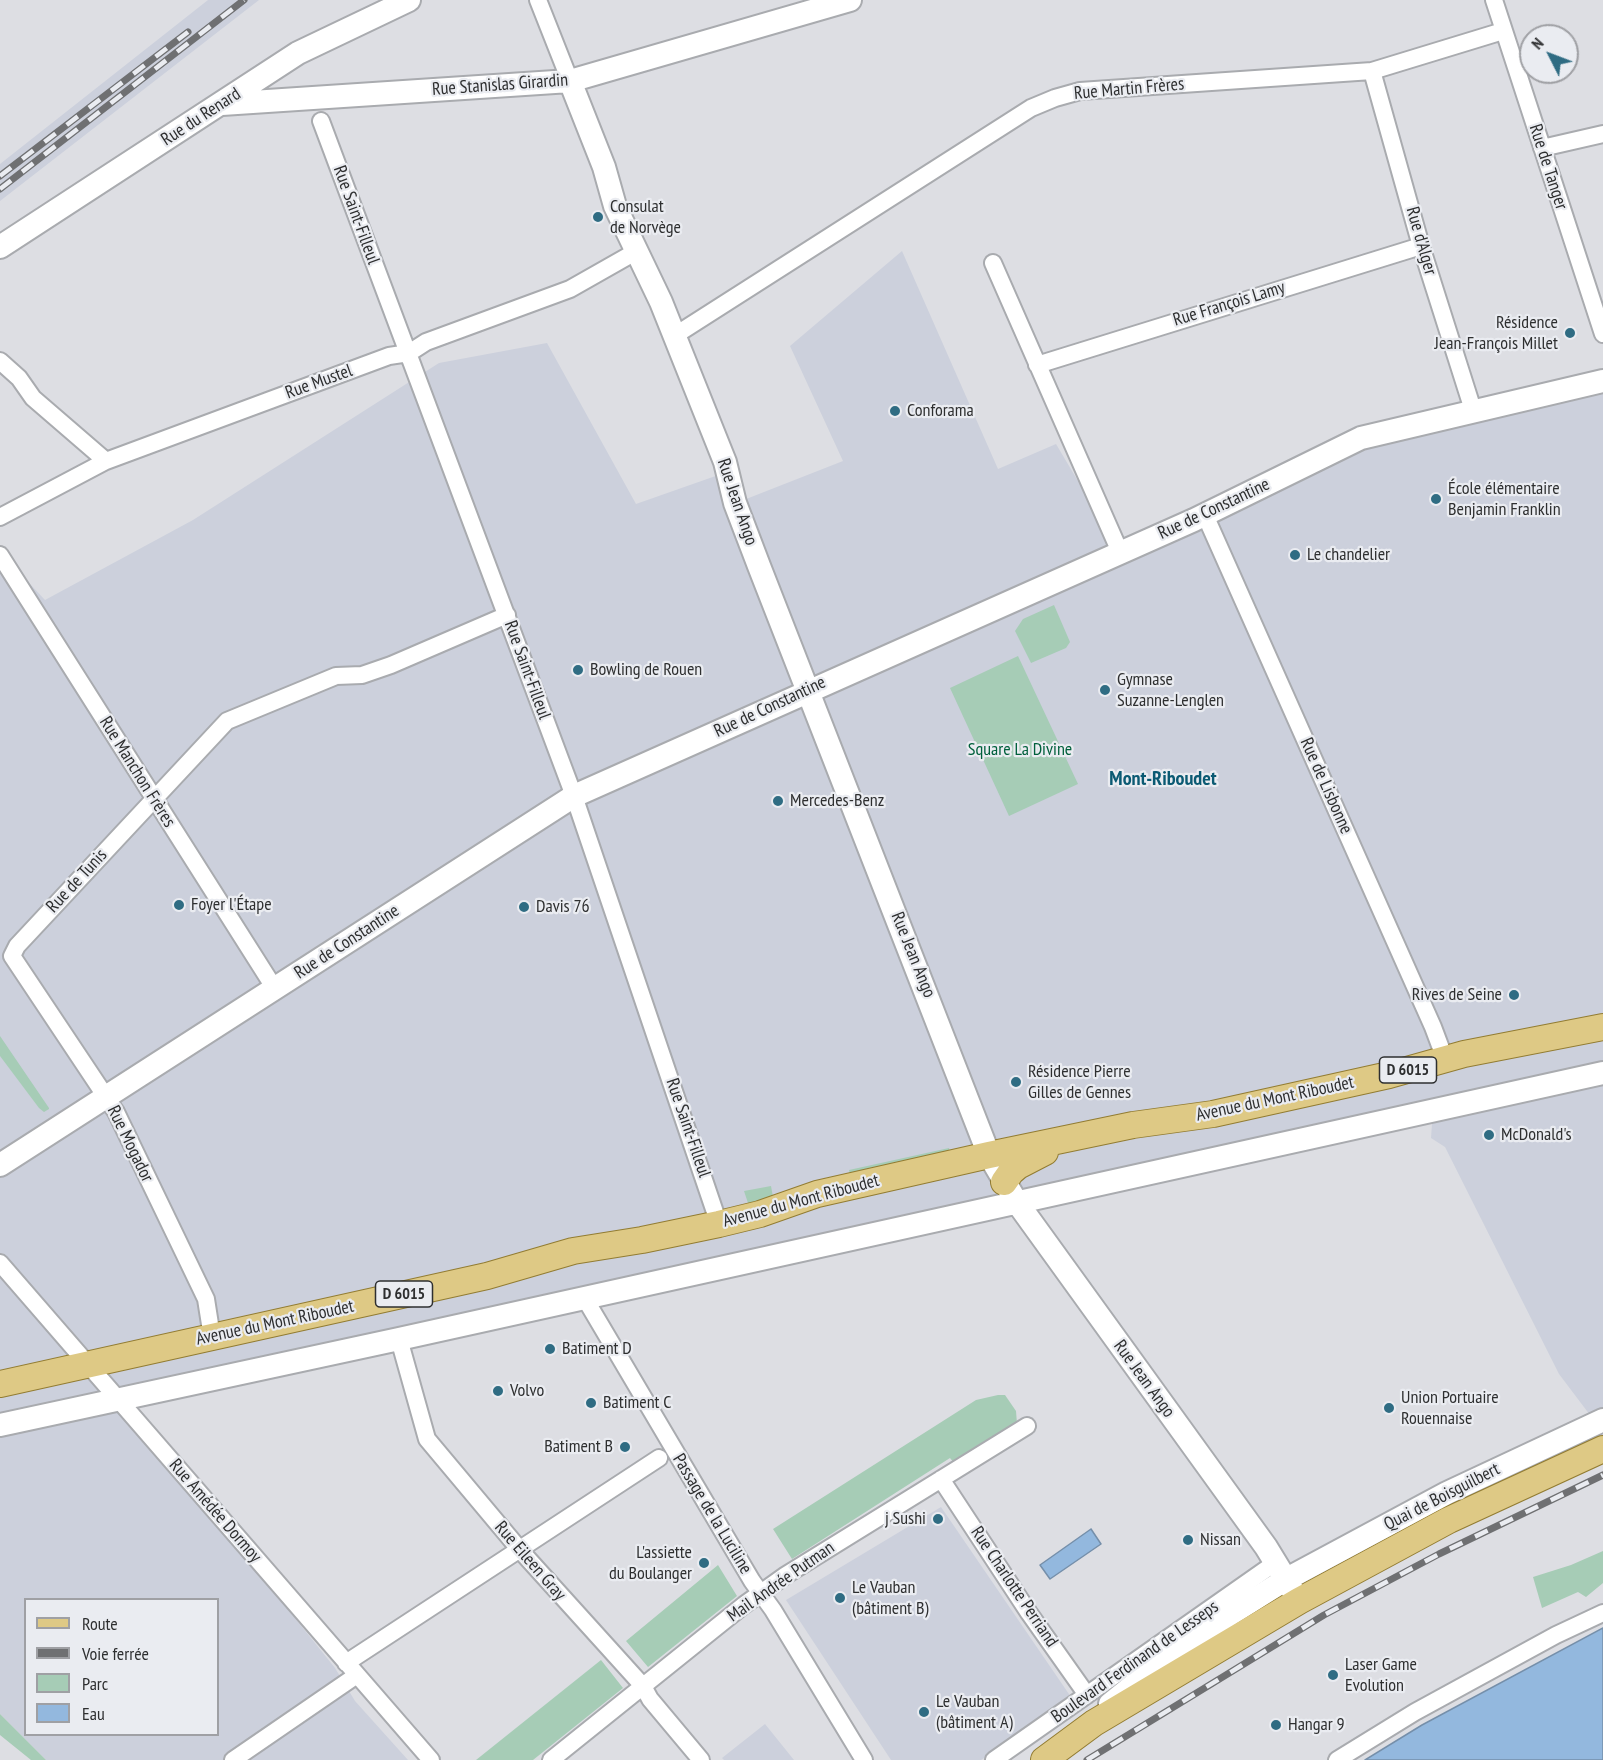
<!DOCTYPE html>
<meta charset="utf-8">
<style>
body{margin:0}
#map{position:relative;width:1603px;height:1760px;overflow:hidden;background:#dddee3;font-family:"PT Sans Narrow",sans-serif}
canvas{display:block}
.legend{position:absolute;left:24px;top:1598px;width:195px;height:138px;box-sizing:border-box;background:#eaecf1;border:2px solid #9fa0a4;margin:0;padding:8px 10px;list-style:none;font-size:18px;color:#2e2f30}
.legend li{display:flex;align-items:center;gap:12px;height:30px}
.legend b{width:30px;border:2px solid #9fa0a4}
.north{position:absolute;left:1519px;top:24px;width:60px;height:60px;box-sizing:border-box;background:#eaecf1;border:2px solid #9fa0a4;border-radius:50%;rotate:312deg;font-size:16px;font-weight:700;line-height:24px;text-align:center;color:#2e2f30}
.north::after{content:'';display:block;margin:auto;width:21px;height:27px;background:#2f6c83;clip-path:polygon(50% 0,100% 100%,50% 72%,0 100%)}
</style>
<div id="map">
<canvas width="1603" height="1760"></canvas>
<ul class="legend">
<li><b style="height:8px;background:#dec985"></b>Route</li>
<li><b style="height:8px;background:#6f7072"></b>Voie ferrée</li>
<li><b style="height:16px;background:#a6ccb6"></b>Parc</li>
<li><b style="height:16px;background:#93b8de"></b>Eau</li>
</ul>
<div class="north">N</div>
</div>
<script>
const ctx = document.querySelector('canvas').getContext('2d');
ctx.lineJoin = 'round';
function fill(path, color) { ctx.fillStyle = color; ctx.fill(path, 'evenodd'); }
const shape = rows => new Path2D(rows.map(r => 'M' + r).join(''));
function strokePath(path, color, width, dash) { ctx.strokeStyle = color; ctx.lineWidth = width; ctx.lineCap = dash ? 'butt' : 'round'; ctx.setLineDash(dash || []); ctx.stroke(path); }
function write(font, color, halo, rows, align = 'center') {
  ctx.font = font + ' "PT Sans Narrow",sans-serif'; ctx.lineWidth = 4.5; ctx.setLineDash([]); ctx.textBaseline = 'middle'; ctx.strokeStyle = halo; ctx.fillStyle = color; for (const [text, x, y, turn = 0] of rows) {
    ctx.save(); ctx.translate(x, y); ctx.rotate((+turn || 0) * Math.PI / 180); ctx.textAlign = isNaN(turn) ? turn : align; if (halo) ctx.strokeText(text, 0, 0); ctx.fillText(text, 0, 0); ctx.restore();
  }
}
const built = shape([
 [208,0,259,0,0,201,0,164],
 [902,251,998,469,1056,444,1120,552,1346,440,1603,383,1603,1420,1596,1423,1559,1374,1445,1147,1431,1138,1433,1110,120,1400,335,1668,355,1701,408,1760,46,1760,0,1714,0,552,45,600,193,520,439,363,547,343,636,504,727,472,736,503,843,461,790,346],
 [26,1600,218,1600,218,1734,26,1734],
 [941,1507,1073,1700,981,1760,891,1760,786,1600],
 [765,1724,794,1760,724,1760,722,1758]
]);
const green = shape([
 [1054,605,1070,642,1066,648,1031,663,1015,631,1023,619],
 [1018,656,1078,784,1009,816,950,688],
 [0,1036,49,1108,49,1109,44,1112,39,1108,0,1056],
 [949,1148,950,1153,850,1175,849,1170],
 [771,1186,773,1197,748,1203,744,1191],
 [998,1395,1005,1395,1016,1411,1017,1424,954,1463,950,1458,792,1559,773,1529,976,1400],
 [1603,1551,1603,1583,1586,1597,1578,1592,1542,1608,1533,1577,1571,1565],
 [718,1565,737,1596,648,1667,626,1641],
 [601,1660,623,1688,533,1760,476,1760],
 [0,1714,46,1760,31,1760,0,1735]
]);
const water = shape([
 [1091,1529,1101,1544,1050,1579,1040,1565,1091,1529],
 [1603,1628,1603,1760,1365,1760,1422,1725,1603,1628]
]);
const street = shape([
 [538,0,570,81],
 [1494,0,1603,334],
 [1372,71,1421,246,1473,410],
 [321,121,574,796,719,1224],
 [1542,148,1603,134],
 [993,263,1120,552],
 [674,336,1031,108,1055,98,1080,91,1372,71,1503,31],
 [0,361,19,378,33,398,106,461],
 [1037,365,1421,246],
 [1205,515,1433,1027,1445,1059],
 [0,517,106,461,389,356,409,353,426,342,570,289,637,251],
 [0,555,275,989],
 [0,1263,431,1760],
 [584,1297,752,1581,773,1610,864,1760],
 [212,1337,206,1299,116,1112,12,956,17,946,227,721,336,676,362,675,391,665,507,615],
 [399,1339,427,1439,520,1550,643,1686,650,1699,701,1760],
 [941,1479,1029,1613,1087,1695],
 [346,1663,659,1458],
 [233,1760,357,1675],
 [551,1760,744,1605,786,1575,1027,1426],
 [994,1760,1275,1563],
 [1337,1760,1415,1712,1556,1635,1603,1613]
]);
const secondary = shape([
 [570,81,604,167,615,206,661,302,725,462,735,503,759,566,989,1155,1016,1201,1266,1547,1299,1601],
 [222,104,570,81,850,0],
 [0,247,298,53,409,0],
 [0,1165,574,796,1194,520,1361,438,1603,381],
 [0,1425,399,1339,1603,1073],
 [1110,1704,1156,1667,1231,1614,1285,1580,1447,1493,1603,1420]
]);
const primary = shape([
 [1004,1182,1011,1172,1018,1166,1045,1152],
 [0,1384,487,1276,573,1251,642,1240,719,1224,760,1214,817,1194,989,1155,1133,1125,1213,1114,1389,1075,1464,1054,1603,1027],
 [1044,1760,1094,1723,1299,1601,1449,1520,1603,1449]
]);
const rail = shape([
 [0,176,188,32],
 [0,189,244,0],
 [1087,1760,1324,1615,1439,1554,1603,1475]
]);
const markers = [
 [598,217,6,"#2f6c83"],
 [1570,333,6,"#2f6c83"],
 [895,411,6,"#2f6c83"],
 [1436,499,6,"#2f6c83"],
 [1295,555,6,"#2f6c83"],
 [578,670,6,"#2f6c83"],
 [1105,690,6,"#2f6c83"],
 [778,801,6,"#2f6c83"],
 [179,905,6,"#2f6c83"],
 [524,907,6,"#2f6c83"],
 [1514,995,6,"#2f6c83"],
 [1016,1082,6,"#2f6c83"],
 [1489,1135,6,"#2f6c83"],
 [550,1349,6,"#2f6c83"],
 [498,1391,6,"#2f6c83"],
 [591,1403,6,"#2f6c83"],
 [1389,1408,6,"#2f6c83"],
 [625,1447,6,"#2f6c83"],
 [938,1519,6,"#2f6c83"],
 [1188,1540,6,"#2f6c83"],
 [704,1563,6,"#2f6c83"],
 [840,1598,6,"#2f6c83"],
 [1333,1675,6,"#2f6c83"],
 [924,1712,6,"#2f6c83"],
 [1276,1725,6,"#2f6c83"]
];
const shields = [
 [1408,1070,57],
 [404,1294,57]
];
const shieldNames = [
 ["D 6015",1408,1070],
 ["D 6015",404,1294]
];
const streetNames = [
 ["Rue Stanislas Girardin",500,85,-4],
 ["Rue Martin Frères",1129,89,-5],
 ["Rue du Renard",201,117,-33],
 ["Rue de Tanger",1548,167,72],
 ["Rue Saint-Filleul",356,215,70],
 ["Rue d'Alger",1421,241,74],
 ["Rue François Lamy",1229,304,-17],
 ["Rue Mustel",319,382,-20],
 ["Rue Jean Ango",737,502,71],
 ["Rue de Constantine",1214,509,-25],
 ["Rue Saint-Filleul",527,670,70],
 ["Rue de Constantine",770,707,-25],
 ["Rue Manchon Frères",137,772,58],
 ["Rue de Lisbonne",1326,786,66],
 ["Rue de Tunis",77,881,-47],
 ["Rue de Constantine",347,942,-33],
 ["Rue Jean Ango",913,955,68],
 ["Avenue du Mont Riboudet",1275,1099,-12],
 ["Rue Saint-Filleul",688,1128,71],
 ["Rue Mogador",130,1144,64],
 ["Avenue du Mont Riboudet",801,1201,-15],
 ["Avenue du Mont Riboudet",275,1323,-12],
 ["Rue Jean Ango",1144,1379,54],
 ["Quai de Boisguilbert",1442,1497,-27],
 ["Rue Amédée Dormoy",215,1511,49],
 ["Passage de la Luciline",712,1514,59],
 ["Rue Eileen Gray",530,1561,49],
 ["Mail Andrée Putman",781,1582,-35],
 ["Rue Charlotte Perriand",1014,1587,56],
 ["Boulevard Ferdinand de Lesseps",1135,1662,-35]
];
const poiNames = [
 ["Consulat",610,207],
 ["de Norvège",610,228],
 ["Résidence",1558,323,"right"],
 ["Jean-François Millet",1558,344,"right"],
 ["Conforama",907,411],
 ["École élémentaire",1448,489],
 ["Benjamin Franklin",1448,510],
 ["Le chandelier",1307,555],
 ["Bowling de Rouen",590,670],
 ["Gymnase",1117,680],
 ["Suzanne-Lenglen",1117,701],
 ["Mercedes-Benz",790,801],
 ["Foyer l'Étape",191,905],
 ["Davis 76",536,907],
 ["Rives de Seine",1502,995,"right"],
 ["Résidence Pierre",1028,1072],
 ["Gilles de Gennes",1028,1093],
 ["McDonald's",1501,1135],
 ["Batiment D",562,1349],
 ["Volvo",510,1391],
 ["Union Portuaire",1401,1398],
 ["Rouennaise",1401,1419],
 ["Batiment C",603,1403],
 ["Batiment B",613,1447,"right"],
 ["j Sushi",926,1519,"right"],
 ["Nissan",1200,1540],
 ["L'assiette",692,1553,"right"],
 ["du Boulanger",692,1574,"right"],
 ["Le Vauban",852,1588],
 ["(bâtiment B)",852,1609],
 ["Laser Game",1345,1665],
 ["Evolution",1345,1686],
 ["Le Vauban",936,1702],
 ["(bâtiment A)",936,1723],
 ["Hangar 9",1288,1725]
];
const parkNames = [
 ["Square La Divine",1020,750]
];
const neighbourhoodNames = [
 ["Mont-Riboudet",1163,779]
];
fill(built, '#ccd0dc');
fill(green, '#a6ccb6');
fill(water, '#93b8de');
strokePath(water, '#758faa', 1.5);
strokePath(street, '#a9abaf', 20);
strokePath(secondary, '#a9abaf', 26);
strokePath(primary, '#927c32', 28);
strokePath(street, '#fff', 16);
strokePath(secondary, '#fff', 22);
strokePath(primary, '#dec985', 26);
strokePath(rail, '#6f7072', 7);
strokePath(rail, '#eaecf1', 4.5, [14]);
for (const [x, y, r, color] of markers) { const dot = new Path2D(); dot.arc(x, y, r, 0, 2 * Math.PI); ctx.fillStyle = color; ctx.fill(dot); strokePath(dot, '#eaecf1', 2); }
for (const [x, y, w] of shields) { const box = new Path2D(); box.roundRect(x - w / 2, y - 13, w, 26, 4.5); ctx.fillStyle = '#eaecf1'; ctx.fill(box); strokePath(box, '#2e2f30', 1.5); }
write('bold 16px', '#2e2f30', null, shieldNames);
write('18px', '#2e2f30', '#eaecf1', streetNames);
write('18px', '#2e2f30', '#eaecf1', poiNames, 'left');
write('18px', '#00603c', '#eaecf1', parkNames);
write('bold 20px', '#0b5a73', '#eaecf1', neighbourhoodNames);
</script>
